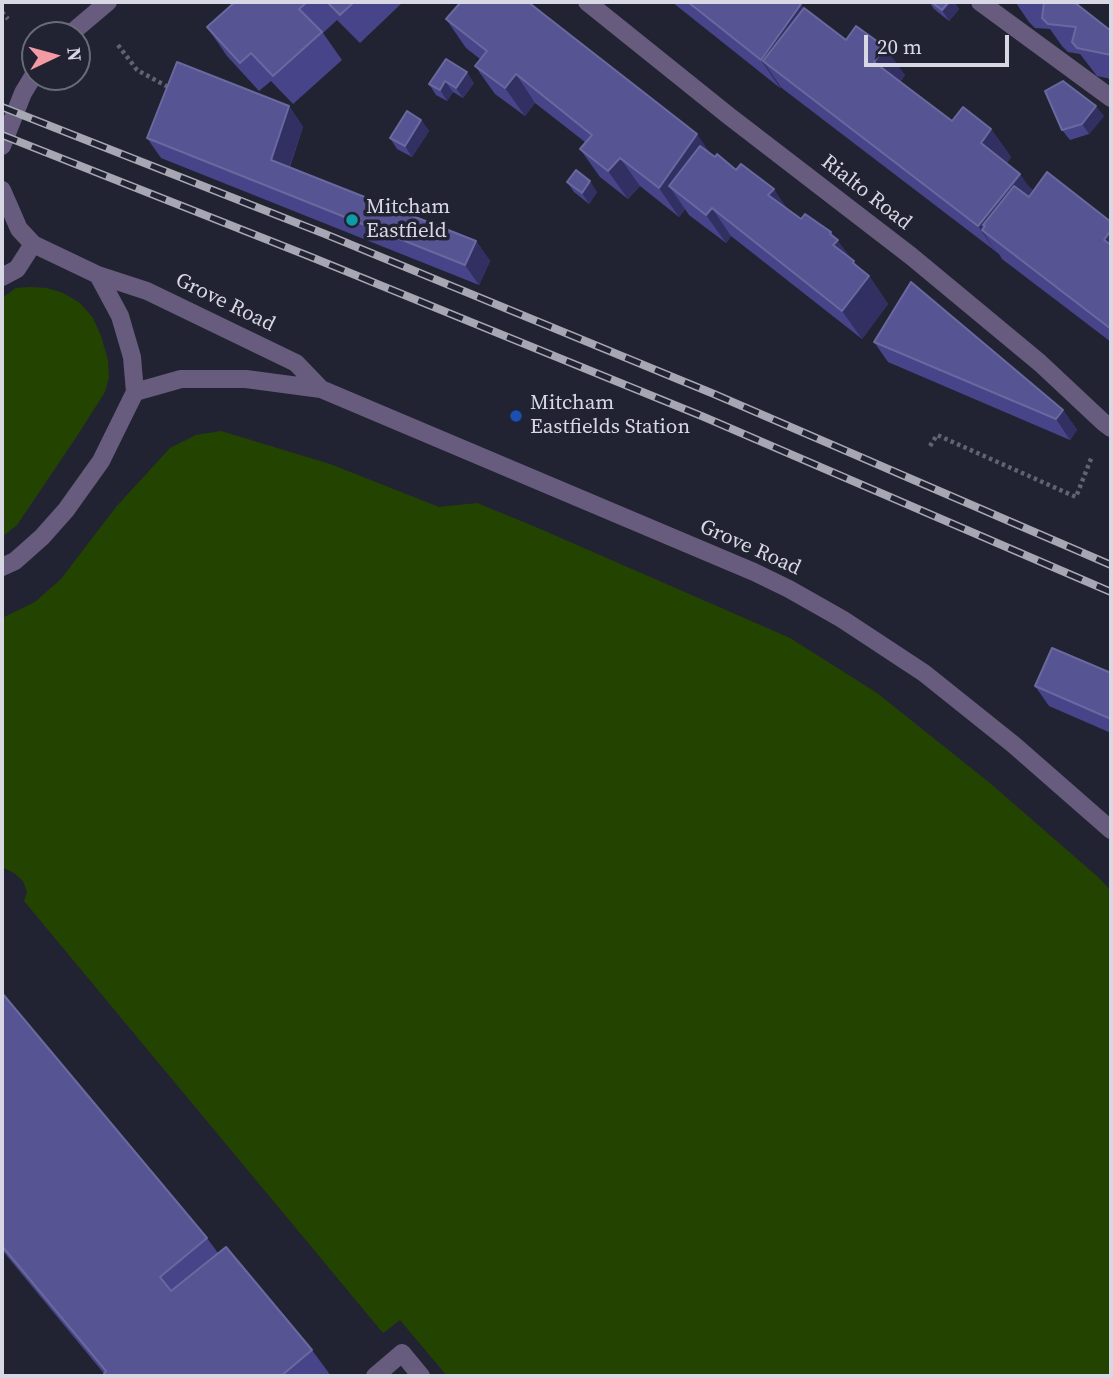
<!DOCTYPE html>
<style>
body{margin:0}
#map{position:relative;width:1113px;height:1378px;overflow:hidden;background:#222332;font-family:"Source Serif 4",serif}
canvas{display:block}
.frame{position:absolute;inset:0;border:4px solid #d7d8e3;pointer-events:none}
.north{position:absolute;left:21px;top:21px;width:70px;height:70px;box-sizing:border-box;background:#222332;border:2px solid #6a6b79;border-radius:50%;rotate:85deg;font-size:19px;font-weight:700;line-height:28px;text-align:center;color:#d7d8e3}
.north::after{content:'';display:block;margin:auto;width:24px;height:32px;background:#f49aa5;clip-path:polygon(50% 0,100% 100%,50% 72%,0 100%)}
.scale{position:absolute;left:864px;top:35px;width:145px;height:32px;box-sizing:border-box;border:4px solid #d7d8e3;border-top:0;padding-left:9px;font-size:21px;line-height:24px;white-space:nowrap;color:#d7d8e3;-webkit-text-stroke:5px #222332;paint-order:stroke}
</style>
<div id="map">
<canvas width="1113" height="1378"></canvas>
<div class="frame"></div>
<div class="north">N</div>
<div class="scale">20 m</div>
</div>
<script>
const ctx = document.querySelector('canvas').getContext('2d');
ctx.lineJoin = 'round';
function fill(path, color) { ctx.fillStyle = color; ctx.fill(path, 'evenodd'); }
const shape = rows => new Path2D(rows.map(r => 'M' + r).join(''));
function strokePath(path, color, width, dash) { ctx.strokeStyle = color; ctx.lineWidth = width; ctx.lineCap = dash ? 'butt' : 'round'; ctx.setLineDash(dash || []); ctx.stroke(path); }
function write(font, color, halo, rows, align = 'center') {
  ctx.font = font + ' "Source Serif 4",serif'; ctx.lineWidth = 7; ctx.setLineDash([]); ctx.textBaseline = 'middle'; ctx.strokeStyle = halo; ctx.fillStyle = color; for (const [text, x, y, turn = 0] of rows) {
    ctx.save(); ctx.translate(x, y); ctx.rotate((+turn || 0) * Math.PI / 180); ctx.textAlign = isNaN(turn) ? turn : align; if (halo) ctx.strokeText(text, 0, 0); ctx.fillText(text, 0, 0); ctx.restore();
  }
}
const green = shape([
 [30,287,47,288,63,293,80,303,93,318,101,336,108,360,109,377,105,392,77,436,17,525,2,537,2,298,16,288],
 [221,431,330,464,439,507,477,503,538,528,790,638,877,693,991,784,1098,877,1111,891,1111,1376,447,1376,400,1320,383,1333,24,901,27,892,23,881,14,873,2,867,2,618,35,602,61,579,116,507,170,448,196,435]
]);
const path = shape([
 [2,12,8,19],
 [118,45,137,70,170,88],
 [930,446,937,435,1076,497,1092,456]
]);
const minor = shape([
 [587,2,729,116,911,256,1040,363,1103,422,1111,428],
 [980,2,1111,98],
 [69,35,108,2],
 [2,146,23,93,35,73],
 [2,190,19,229,33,244,98,275,147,291,296,363,321,389],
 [2,277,17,269,33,244],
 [135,392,181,379,246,379,321,389,754,572,789,589,842,619,924,673,1014,745,1111,830],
 [2,567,15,561,42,537,66,510,101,461,135,392,132,357,120,316,98,275],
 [375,1376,402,1353,421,1376]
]);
const rail = shape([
 [2,107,325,234,714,394,1111,565],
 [2,135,311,257,704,417,1111,592]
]);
const wall = shape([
 [235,2,403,2,360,43,337,20,323,33,342,60,293,104,271,81,259,91,227,56,207,27],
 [672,2,797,2,804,9,846,40,905,75,900,82,952,121,991,129,1011,157,1007,163,1033,191,1111,222,1111,342,1002,259,999,254,783,89,781,87,780,88],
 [929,2,954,2,959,9,949,21,934,9],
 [1004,2,1074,2,1111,31,1111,79,1097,76,1080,54,1068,52,1062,46,1050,29,1035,28,1029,22,1016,3],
 [446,19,712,155,736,170,801,219,831,232,851,259,859,268,869,276,888,304,862,339,731,236,726,243,689,215,685,209,679,217,640,186,628,199,600,177,580,149,585,142,535,103,525,116,495,94,475,66,480,59,466,48],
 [446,59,474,83,463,98,453,92,447,101,436,95,429,84],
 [289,106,303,127,290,167,476,241,490,261,479,285,161,158,147,138],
 [1104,116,1089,134,1070,140,1062,130],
 [421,120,429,131,412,157,397,149,390,138],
 [567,182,597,192,589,204,574,192],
 [874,342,1063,410,1077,430,1070,440,888,362],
 [1111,673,1111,733,1049,706,1035,686],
 [2,993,207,1238,218,1253,312,1350,331,1376,106,1376,2,1250]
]);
const shadedWall = shape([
 [949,2,954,2,959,9,949,21,942,10],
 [801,4,821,33,763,61,781,87,780,88,761,60],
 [885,47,905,75,894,90,874,62],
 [467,72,474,83,463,98,456,88],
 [516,74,535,103,525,116,505,88],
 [445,81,453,92,447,101,440,90],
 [289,106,303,127,285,180,271,160],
 [1096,106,1104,116,1089,134,1082,124],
 [421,120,429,131,412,157,405,146],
 [991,129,1011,157,1001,172,981,143],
 [697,134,717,163,669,186,685,209,679,217,659,188],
 [620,158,640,186,628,199,608,171],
 [1020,174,1040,202,985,226,983,225,992,238,982,230,998,255,978,226],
 [590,181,597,192,589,204,582,193],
 [774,189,793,217,768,195],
 [712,208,731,236,726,243,706,215],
 [1111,230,1111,249,1104,240],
 [831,232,867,279,869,276,888,304,862,339,842,311,833,245,830,234],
 [476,241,490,261,479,285,465,265],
 [1063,410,1077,430,1070,440,1056,419]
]);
const building = shape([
 [235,2,307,2,299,9,322,32,273,76,251,53,240,63,207,27,235,2],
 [327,2,354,2,340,15,327,2],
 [461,2,528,2,697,134,659,188,620,158,608,171,580,149,592,135,516,74,505,88,475,66,487,51,446,19,461,2],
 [688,2,797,2,801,4,761,60,688,2],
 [931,2,949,2,942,10,931,2],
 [1036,2,1074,2,1111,31,1111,55,1077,48,1072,42,1076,27,1048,24,1042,18,1044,3,1036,2],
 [804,8,846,40,856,26,885,47,874,62,952,121,963,107,991,129,981,143,1020,174,978,226,763,61,804,8],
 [446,59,467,72,456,88,445,81,440,90,429,84,446,59],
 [177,62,289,106,271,160,476,241,465,265,147,138,177,62],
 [1063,81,1096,106,1082,124,1062,130,1045,91,1063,81],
 [407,111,421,120,405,146,390,138,407,111],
 [700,146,715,157,717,154,736,170,741,164,774,189,768,195,801,219,805,214,831,232,830,234,838,240,833,245,854,261,853,263,869,276,842,311,712,208,706,215,669,186,700,146],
 [576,170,590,181,582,193,567,182,576,170],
 [1047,172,1111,222,1111,230,1104,240,1111,245,1111,329,982,230,985,226,983,225,1014,186,1029,197,1047,172],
 [911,282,1063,410,1056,419,874,342,911,282],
 [1052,648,1111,673,1111,719,1035,686,1052,648],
 [2,993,207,1238,160,1277,171,1291,226,1247,312,1350,281,1376,106,1376,104,1374,106,1371,2,1246,2,993]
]);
const markers = [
 [352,220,7,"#0f9aa8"],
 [516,416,7,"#1a4fb4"]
];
const streetNames = [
 ["Rialto Road",866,193,38],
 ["Grove Road",225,303,26],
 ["Grove Road",750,548,24]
];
const poiNames = [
 ["Mitcham",366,208],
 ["Eastfield",366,232],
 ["Mitcham",530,404],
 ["Eastfields Station",530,428]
];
fill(green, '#234400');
strokePath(path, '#626371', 4.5, [3.5, 3.5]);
strokePath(minor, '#685c7e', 18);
strokePath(rail, '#a6a7b3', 8);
strokePath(rail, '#222332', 5, [16]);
fill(wall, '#474489');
fill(shadedWall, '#323062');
fill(building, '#565492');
strokePath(building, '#6a699f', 2);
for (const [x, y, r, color] of markers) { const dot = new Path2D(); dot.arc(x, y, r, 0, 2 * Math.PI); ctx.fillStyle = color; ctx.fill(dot); strokePath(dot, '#222332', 2.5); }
write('21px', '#d7d8e3', '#222332', streetNames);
write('21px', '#d7d8e3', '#222332', poiNames, 'left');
</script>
